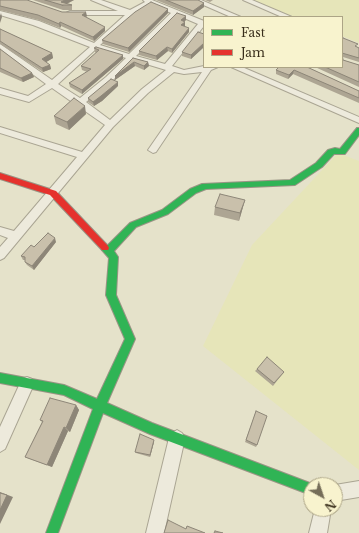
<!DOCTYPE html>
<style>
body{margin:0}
#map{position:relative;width:359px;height:533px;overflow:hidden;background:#e5e2ca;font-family:"Libre Baskerville",serif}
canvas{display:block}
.legend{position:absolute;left:203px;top:16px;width:140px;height:52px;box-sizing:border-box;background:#f8f3ce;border:1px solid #aca486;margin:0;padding:5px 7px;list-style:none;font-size:12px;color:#392e1b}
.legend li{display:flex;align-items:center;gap:8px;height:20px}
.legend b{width:20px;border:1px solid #aca486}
.north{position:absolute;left:303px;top:477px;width:40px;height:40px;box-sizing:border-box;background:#f8f3ce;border:1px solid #aca486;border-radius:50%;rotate:140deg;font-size:11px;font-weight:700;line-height:16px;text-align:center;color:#392e1b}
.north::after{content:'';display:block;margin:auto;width:14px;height:18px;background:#756d58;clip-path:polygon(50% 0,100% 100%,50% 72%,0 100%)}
</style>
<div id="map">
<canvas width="359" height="533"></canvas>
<ul class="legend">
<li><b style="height:5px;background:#30b455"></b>Fast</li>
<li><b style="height:5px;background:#e5322d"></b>Jam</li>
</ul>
<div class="north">N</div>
</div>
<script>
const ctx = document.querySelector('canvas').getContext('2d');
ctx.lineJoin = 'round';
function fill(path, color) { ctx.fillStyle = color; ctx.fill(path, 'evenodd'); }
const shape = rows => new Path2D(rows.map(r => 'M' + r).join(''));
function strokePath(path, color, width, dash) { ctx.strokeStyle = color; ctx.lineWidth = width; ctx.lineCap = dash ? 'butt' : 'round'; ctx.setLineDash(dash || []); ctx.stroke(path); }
const farmland = shape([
 [250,0,359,0,359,43,342,36,342,17,294,17],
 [338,153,359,161,359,470,203,346,252,245]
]);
const street = shape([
 [91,0,101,0,130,10,145,2,143,0,152,0,204,21,204,26,172,66,184,70,204,66,218,67,211,70,156,152,153,153,148,150,202,72,184,74,174,72,148,93,113,127,4,258,0,260,0,247,8,238,0,235,0,227,14,231,77,157,0,133,0,127,82,152,105,125,52,88,29,102,0,94,0,88,28,96,46,84,0,50,0,44,52,80,90,47,33,25,0,15,0,11,39,21,94,43,125,15,70,15,66,13,70,11,118,11,91,0],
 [151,4,171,13,129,54,100,45,134,15,151,4],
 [177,15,198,24,165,64,136,56,177,15],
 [96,49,126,58,106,77,80,98,58,84,96,49],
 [133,60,166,70,142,89,110,120,86,102,112,81,133,60],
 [192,0,201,0,241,17,231,17,192,0],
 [243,0,252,0,292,17,282,17,243,0],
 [231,67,242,67,359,117,359,123,231,67],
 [27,377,32,379,34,384,5,449,0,452,0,427,22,379,27,377],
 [177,430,182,433,185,438,164,533,146,533,169,438,172,433,177,430],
 [359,481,359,497,335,501,335,485,359,481],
 [315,509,331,509,327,533,309,533,315,509]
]);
const fast = shape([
 [357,128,359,128,359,135,345,154,334,154,322,167,295,185,206,189,196,193,168,214,136,227,114,251,118,257,116,295,135,339,107,403,152,423,315,485,311,485,311,495,150,434,103,413,58,533,46,533,93,409,64,395,0,383,0,373,64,385,97,399,125,339,106,295,109,258,102,250,101,248,102,246,108,245,130,223,162,210,190,189,202,184,290,180,316,163,328,150,335,148,340,149,357,128]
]);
const jam = shape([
 [0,173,56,191,108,246,109,248,108,250,102,250,50,195,0,179,0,173]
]);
const wall = shape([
 [0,0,62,12,87,16,86,17,105,31,94,41,61,26,60,28,39,20,0,10],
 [33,0,74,0,67,4,72,5,72,10,63,10],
 [156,0,198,0,204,3,204,7,193,15],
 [205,0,213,0,210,2],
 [168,13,129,52,103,44,102,40],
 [186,16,186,20,185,21,185,26,184,26,189,32,172,53,168,51,157,60,139,55,139,51],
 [0,29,52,53,53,58,46,62,50,65,51,69,43,72,0,44],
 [204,34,204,47,191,59,182,56,182,52],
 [343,38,359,48,359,62,343,57,343,60,359,65,359,87,315,67,342,67],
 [94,48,123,59,82,94,70,87,69,83,87,72,82,70,81,66,96,53,95,52],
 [0,49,32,73,34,77,23,82,0,72],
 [133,58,148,62,149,66,144,70,135,66,115,80,115,76],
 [279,67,307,67,359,91,359,103,293,74,288,79,276,74,276,70],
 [118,86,102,101,94,106,88,102,88,98],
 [86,114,69,130,56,124,54,116],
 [245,200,239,221,214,215,215,207],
 [56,242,34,270,27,265,25,262,25,260,23,260,21,256,34,247],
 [257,369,284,372,273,386,255,371],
 [76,405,79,410,70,432,68,431,52,467,30,459,25,457,42,422,40,420],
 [256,411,257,445,256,447,245,442],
 [154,442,150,457,136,453,135,452]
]);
const shadedWall = shape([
 [65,0,74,0,62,6,61,2],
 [204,3,204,7,193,15,193,11],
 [168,9,168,13,129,52,128,48],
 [86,12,87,16,83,19,82,15],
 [1,13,2,17,0,23,0,16],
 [186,16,186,20,181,24,181,20],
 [60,22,61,26,60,28,59,24],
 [185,22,185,26,181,29,181,25],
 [105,27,105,31,94,41,93,37],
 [189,28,189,32,172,53,172,49],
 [204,43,204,47,191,59,191,55],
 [167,47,168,51,157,60,156,56],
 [52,53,53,58,43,64,42,59],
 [123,55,123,59,82,94,82,90],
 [134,62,135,66,115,80,115,76],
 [148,62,149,66,144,70,144,66],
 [50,65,51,69,43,72,42,68],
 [294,70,293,74,288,79,289,75],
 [32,73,34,77,23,82,21,78],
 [118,82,118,86,102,101,94,106,93,102],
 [85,106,86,114,69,130,67,122],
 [245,200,239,221,240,213],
 [55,238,56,242,34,270,32,266],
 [76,405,79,410,70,432,66,428],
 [64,427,68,431,52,467,47,465],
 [154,440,154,442,150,457,150,455],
 [0,492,13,497,0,524]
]);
const building = shape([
 [0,0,27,0,62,12,86,12,82,15,105,27,93,37,60,22,59,24,38,15,0,6,0,0],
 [45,0,65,0,61,2,72,5,62,5,45,0],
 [166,0,198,0,204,3,193,11,166,0],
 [151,2,168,9,128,48,102,40,135,12,151,2],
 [177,13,186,16,181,20,185,22,181,25,189,28,172,49,167,47,156,56,139,51,177,13],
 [0,29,52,53,42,59,50,65,42,68,0,41,0,29],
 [198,32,204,34,204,43,191,55,182,52,198,32],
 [342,35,343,38,358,44,355,46,359,48,359,58,342,53,343,60,359,65,359,82,325,67,342,67,342,35],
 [96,47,123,55,82,90,69,83,91,69,81,66,99,50,94,48,96,47],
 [0,49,32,73,21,78,0,68,0,49],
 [133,58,148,62,144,66,134,62,115,76,133,58],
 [279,67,307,67,359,91,359,98,294,70,289,75,276,70,279,67],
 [111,79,118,82,101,96,93,102,88,98,111,79],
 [74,98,85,106,67,122,54,116,74,98],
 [220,194,245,200,240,213,215,207,220,194],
 [48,233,55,238,32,266,25,262,25,257,21,256,31,245,34,247,48,233],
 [267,357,284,372,274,383,257,369,267,357],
 [50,398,76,405,66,428,64,427,47,465,25,457,43,421,40,420,50,398],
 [256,411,267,416,257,445,246,440,256,411],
 [140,434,154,440,150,455,135,452,140,434],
 [0,493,7,495,0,510,0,493],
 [168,520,186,529,187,526,205,533,164,533,168,520],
 [215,531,223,533,214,533,215,531]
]);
fill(farmland, '#e6e5b9');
strokePath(street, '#aaa593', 2);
strokePath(fast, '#999484', 2);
strokePath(jam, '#999484', 2);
fill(street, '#edeadc');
fill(fast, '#30b455');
fill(jam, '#e5322d');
fill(wall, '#ada593');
fill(shadedWall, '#8d8678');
fill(building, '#c9c0ab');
strokePath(building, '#8d8678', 1);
</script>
